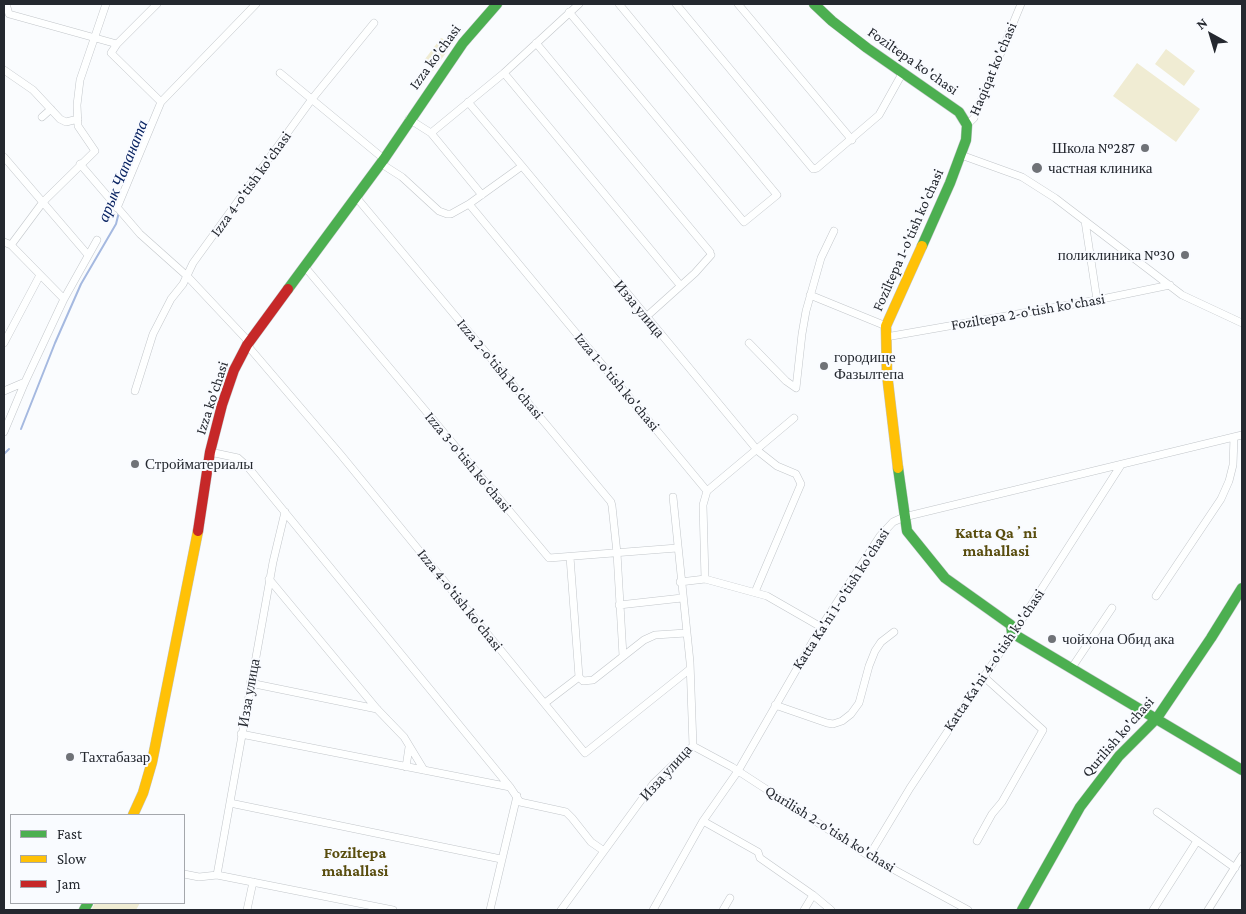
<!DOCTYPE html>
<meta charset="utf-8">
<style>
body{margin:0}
#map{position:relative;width:1246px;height:914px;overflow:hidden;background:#fafcfe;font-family:"Crimson Pro",serif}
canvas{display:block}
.frame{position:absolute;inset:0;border:5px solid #24282f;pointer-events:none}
.legend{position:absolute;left:10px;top:814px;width:175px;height:90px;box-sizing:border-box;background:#f9fbff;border:1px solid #a4a7ac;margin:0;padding:6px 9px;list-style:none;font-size:15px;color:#24282f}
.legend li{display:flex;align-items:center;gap:10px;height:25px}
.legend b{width:25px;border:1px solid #a4a7ac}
.north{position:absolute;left:1186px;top:10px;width:50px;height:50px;-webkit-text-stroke:4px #f9fbff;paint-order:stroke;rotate:321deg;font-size:14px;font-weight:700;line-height:20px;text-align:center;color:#24282f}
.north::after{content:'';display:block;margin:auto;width:18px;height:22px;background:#24282f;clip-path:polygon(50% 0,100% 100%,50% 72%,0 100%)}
</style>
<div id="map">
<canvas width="1246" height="914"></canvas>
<div class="frame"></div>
<ul class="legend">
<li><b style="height:6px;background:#4caf50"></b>Fast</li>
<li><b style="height:6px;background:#ffc107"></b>Slow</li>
<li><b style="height:6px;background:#c62828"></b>Jam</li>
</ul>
<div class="north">N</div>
</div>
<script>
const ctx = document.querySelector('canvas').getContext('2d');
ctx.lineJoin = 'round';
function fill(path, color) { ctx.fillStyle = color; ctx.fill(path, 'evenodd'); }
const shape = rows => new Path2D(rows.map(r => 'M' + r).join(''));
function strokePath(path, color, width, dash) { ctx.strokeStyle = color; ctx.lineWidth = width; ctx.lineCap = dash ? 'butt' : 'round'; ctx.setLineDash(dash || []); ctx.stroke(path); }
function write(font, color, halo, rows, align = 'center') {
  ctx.font = font + ' "Crimson Pro",serif'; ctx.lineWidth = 4; ctx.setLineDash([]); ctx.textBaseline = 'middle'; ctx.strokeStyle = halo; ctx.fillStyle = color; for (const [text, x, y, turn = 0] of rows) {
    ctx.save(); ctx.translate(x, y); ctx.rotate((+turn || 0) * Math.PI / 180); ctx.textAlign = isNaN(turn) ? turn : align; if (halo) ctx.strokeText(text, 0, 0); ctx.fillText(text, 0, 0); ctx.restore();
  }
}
const green = shape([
 [441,38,453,43,433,71,425,59],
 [1166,49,1195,71,1184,86,1155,64],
 [1137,63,1200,109,1176,142,1113,96],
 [95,903,140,903,136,910,91,910]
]);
const stream = shape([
 [21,429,55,343,81,284,116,224,119,212],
 [4,454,9,449]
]);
const street = shape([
 [6,4,9,14,117,44],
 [157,4,117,44,111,53,161,102],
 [676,4,813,169,817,168,879,115,903,72],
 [738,4,852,140],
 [569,12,744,222,777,195,619,4],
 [536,43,710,252],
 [4,70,33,90,60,119,66,122,78,119],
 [280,73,384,159],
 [504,73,680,285],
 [468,102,522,166],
 [42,117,51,109],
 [409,119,431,133,482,195],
 [967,125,974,118,1021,4],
 [431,133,504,73,579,4],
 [961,155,1022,177,1055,198,1182,295,1242,323],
 [4,157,88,255],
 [380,163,402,177,439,211,447,214,451,214,469,204,522,166,758,451,777,466,796,474,801,484,755,592],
 [80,164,140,234,187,276,249,342],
 [356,197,611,502,612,506,617,553,623,656],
 [469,204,707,491,703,505,705,579],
 [117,208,161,102,256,4],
 [1085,221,1097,300],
 [4,242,11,245],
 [305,267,549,558,677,548],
 [810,295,886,326],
 [64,299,97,240],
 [646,317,695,273,711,255],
 [886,337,1097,300,1170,285],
 [4,343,40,275],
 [749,343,786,381,796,388,802,334,806,311,821,258,834,231],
 [247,345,341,455,585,753,690,669],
 [4,391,25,382],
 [135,391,153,334,171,299,183,284,193,263,312,99,374,23],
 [4,432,25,382,64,299,11,245,43,202,95,151,78,126,77,105,80,80,106,4],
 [210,452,238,458,247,466,510,787],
 [707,491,794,418],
 [570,557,579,677,583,681,593,680,644,640,655,635,686,633],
 [269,579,377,709,404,737,424,770],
 [680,582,705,579,767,596,821,627],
 [1156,596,1221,499,1229,481,1233,465,1234,437],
 [619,605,682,598],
 [1071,669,1112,608],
 [250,683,377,709],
 [545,703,579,677],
 [775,705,827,723,833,724,842,721,851,714,859,703,869,666,875,651,881,642,894,632],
 [241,734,510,787,520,802,566,812,572,818,591,842,604,851],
 [693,746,732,767,869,856,968,910],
 [406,767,409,747],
 [230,803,501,859],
 [1157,812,1235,868],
 [703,821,758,852,760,858,813,895,831,910],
 [977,841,992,814,1002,802,1043,730,983,676],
 [869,856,910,788,1019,624,1121,465],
 [184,874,199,877,217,875,393,910],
 [217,875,273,562,285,512],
 [247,910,253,882],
 [490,910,517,796],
 [561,910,653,784,693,746,690,662,673,497],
 [653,910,703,821,738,771,821,627,880,536,893,522,904,517,1242,435],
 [723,910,730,898],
 [804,910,813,895],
 [1153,910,1197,841],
 [1208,910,1242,856]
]);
const fast = shape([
 [814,4,832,21,867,48,959,112,967,125,966,140,950,183,922,246],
 [288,289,384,159,463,43,497,4],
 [898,468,907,531,945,578,1011,625,1012,633,1242,770],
 [84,910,88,903],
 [1022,910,1080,807,1119,756,1157,718,1211,638,1242,588]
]);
const slow = shape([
 [898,468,887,374,886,326,922,246],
 [133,815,143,793,152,762,198,531]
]);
const jam = shape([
 [198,531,210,452,222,405,234,370,247,345,288,289]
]);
const markers = [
 [1145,148,5,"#6f7277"],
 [1037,168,6,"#6f7277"],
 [1185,255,5,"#6f7277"],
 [824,366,5,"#6f7277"],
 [135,464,5,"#6f7277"],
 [1052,639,5,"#6f7277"],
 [70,757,5,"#6f7277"]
];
const streetNames = [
 ["Izza ko'chasi",435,57,-54],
 ["Foziltepa ko'chasi",913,61,35],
 ["Haqiqat ko'chasi",993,69,-67],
 ["Izza 4-o'tish ko'chasi",251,184,-54],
 ["Foziltepa 1-o'tish ko'chasi",908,240,-66],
 ["Изза улица",639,309,50],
 ["Foziltepa 2-o'tish ko'chasi",1028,312,-10],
 ["Izza 2-o'tish ko'chasi",500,369,50],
 ["Izza 1-o'tish ko'chasi",617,382,50],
 ["Izza ko'chasi",212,398,-72],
 ["Izza 3-o'tish ko'chasi",468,462,50],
 ["Katta Ka'ni 1-o'tish ko'chasi",841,599,-57],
 ["Izza 4-o'tish ko'chasi",460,600,51],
 ["Katta Ka'ni 4-o'tish ko'chasi",994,660,-56],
 ["Изза улица",249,693,-80],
 ["Qurilish ko'chasi",1118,737,-49],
 ["Изза улица",666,773,-48],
 ["Qurilish 2-o'tish ko'chasi",830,829,32]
];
const poiNames = [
 ["Школа №287",1135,148,"right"],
 ["частная клиника",1048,168],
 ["поликлиника №30",1175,255,"right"],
 ["городище",834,357],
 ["Фазылтепа",834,374],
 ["Стройматериалы",145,464],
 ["чойхона Обид ака",1062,639],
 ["Тахтабазар",80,757]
];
const waterNames = [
 ["арык Чапаната",123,171,-68]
];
const neighbourhoodNames = [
 ["Katta Qaʼni",996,533],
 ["mahallasi",996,551],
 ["Foziltepa",355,853],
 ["mahallasi",355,871]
];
fill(green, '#f0ecd3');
strokePath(stream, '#a5b9e0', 2);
strokePath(street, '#c2c6ca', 8);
strokePath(fast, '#c2c6ca', 11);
strokePath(slow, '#c2c6ca', 11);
strokePath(jam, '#c2c6ca', 11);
strokePath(street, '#feffff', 7);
strokePath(fast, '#4caf50', 10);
strokePath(slow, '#ffc107', 10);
strokePath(jam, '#c62828', 10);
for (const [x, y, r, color] of markers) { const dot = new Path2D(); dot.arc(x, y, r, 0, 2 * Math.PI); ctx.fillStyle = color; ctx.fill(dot); strokePath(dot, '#f9fbff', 2); }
write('15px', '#24282f', '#f9fbff', streetNames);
write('15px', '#24282f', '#f9fbff', poiNames, 'left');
write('italic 16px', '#082261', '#f9fbff', waterNames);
write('bold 16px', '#594d0e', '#f9fbff', neighbourhoodNames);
</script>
